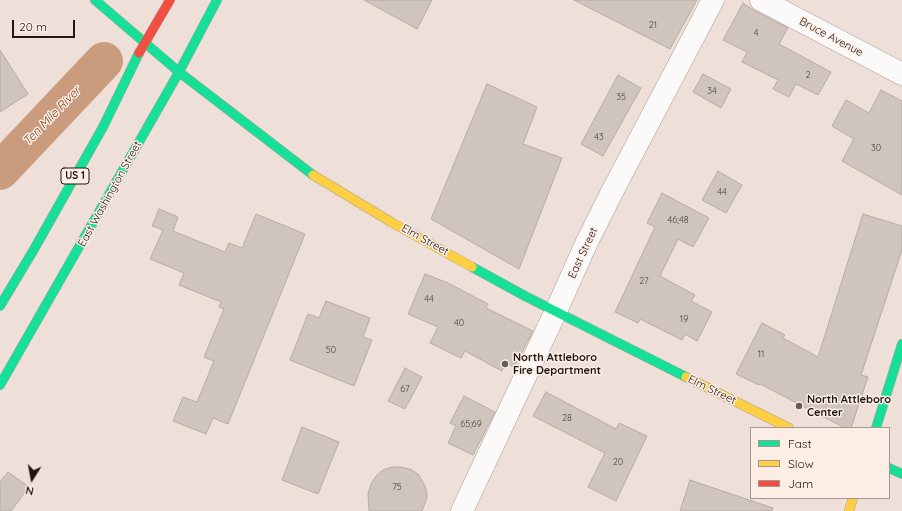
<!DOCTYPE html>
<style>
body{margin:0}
#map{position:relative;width:902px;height:511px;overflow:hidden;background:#eee0d8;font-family:Quicksand,sans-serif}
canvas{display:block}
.legend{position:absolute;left:750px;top:427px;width:140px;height:72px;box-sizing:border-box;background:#fcede5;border:1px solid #a49791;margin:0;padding:5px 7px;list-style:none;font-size:12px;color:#1f1713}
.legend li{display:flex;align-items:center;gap:8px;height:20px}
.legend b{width:20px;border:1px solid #a49791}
.north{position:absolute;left:12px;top:459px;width:40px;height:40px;-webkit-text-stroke:3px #fcede5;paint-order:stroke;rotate:191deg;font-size:11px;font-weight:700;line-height:16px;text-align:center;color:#1f1713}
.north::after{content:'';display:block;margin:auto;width:14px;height:18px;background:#1f1713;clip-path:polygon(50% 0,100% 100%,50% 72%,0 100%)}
.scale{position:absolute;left:12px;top:20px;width:63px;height:18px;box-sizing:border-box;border:2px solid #1f1713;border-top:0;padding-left:5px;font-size:12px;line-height:14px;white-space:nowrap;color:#1f1713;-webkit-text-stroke:3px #fcede5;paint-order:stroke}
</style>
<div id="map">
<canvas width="902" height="511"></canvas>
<ul class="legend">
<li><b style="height:5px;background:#16e098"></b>Fast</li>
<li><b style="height:5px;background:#ffcf43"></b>Slow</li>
<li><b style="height:5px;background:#f24e42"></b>Jam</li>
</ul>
<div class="north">N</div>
<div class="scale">20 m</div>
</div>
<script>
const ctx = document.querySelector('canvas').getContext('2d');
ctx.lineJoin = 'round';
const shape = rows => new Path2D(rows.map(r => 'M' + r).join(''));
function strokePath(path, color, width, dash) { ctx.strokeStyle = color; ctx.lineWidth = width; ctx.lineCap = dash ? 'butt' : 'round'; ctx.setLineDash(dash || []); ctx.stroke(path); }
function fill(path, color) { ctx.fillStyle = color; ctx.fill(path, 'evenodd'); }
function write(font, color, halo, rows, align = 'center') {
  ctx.font = font + ' Quicksand,sans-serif'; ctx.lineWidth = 3; ctx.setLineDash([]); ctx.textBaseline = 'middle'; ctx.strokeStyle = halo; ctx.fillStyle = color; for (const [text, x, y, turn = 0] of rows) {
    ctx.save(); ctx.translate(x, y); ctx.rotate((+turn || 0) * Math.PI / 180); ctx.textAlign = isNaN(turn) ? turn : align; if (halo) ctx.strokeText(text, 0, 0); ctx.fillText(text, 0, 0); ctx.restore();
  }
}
const river = shape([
 [0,171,104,61]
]);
const building = shape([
 [364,0,432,0,417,29,364,0],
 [574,0,697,0,670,49,574,0],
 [743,3,755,11,788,28,779,44,831,72,818,95,796,84,789,97,773,89,778,80,742,62,747,52,723,40,743,3],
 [0,50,28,94,0,112,0,50],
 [703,74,731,89,721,108,693,92,703,74],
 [618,75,641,88,603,156,581,144,618,75],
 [487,84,537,107,523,144,562,158,519,269,431,219,487,84],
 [881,90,902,101,902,195,842,161,854,139,832,126,846,100,869,113,881,90],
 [718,171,742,185,726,213,702,200,718,171],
 [662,193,709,218,693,247,678,239,660,276,695,295,691,301,712,312,697,341,685,334,682,340,640,319,638,323,615,312,655,227,647,223,662,193],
 [159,209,178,217,173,231,225,252,229,243,242,248,256,214,305,234,228,424,213,418,206,434,173,421,183,397,197,402,214,361,204,357,224,309,219,307,221,302,179,285,184,273,150,259,163,230,152,226,159,209],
 [863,214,902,226,902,250,861,375,868,377,851,428,845,428,760,384,759,385,736,374,762,323,785,335,783,338,818,357,863,214],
 [425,274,448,283,488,304,486,308,533,331,514,367,506,363,502,371,465,351,461,358,430,343,438,327,408,314,425,274],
 [326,301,370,318,363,337,372,340,354,386,290,360,308,314,319,318,326,301],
 [405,368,422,377,405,409,388,401,405,368],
 [546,392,616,429,619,423,647,436,616,501,588,487,605,453,533,416,546,392],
 [464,396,495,412,473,455,448,443,456,426,450,423,464,396],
 [302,427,339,442,318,494,282,480,302,427],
 [392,467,401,467,410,469,418,474,423,482,426,489,427,498,422,511,369,511,368,493,371,484,376,476,383,470,392,467],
 [8,472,29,487,11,511,0,511,0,482,8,472],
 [690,480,773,508,772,511,680,511,690,480]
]);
const street = shape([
 [761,0,902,74],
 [462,511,556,311,586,244,613,190,713,0]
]);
const fast = shape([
 [95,0,179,72,313,175],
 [472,267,525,296,686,377],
 [0,306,33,251,103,127,139,53],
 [0,385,179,72,217,0],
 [876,428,902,344],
 [889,468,902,474]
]);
const slow = shape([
 [313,175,391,222,472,267],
 [686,377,789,428],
 [849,511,853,498]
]);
const jam = shape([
 [139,53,170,0]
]);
const markers = [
 [505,364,4,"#675d58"],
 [799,406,4,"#675d58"]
];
const numberNames = [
 ["21",653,25],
 ["4",756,33],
 ["2",808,75],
 ["34",712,91],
 ["35",621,97],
 ["43",599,137],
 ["30",876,148],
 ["44",722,192],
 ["46;48",678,220],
 ["27",644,281],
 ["44",429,299],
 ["19",684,319],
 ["40",459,323],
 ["50",331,350],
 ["11",761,354],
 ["67",405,389],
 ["28",567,418],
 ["65;69",471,424],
 ["20",618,462],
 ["75",397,487]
];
const shields = [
 [75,176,28]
];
const shieldNames = [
 ["US 1",75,176]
];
const streetNames = [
 ["Bruce Avenue",831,37,28],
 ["East Washington Street",110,194,-61],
 ["Elm Street",425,240,29],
 ["East Street",583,253,-65],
 ["Elm Street",712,390,26]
];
const poiNames = [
 ["North Attleboro",513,358],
 ["Fire Department",513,371],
 ["North Attleboro",807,400],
 ["Center",807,413]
];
const waterNames = [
 ["Ten Mile River",52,116,-46]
];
strokePath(river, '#cb9b7e', 38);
fill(building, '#cfc4be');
strokePath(building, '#b6aca6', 1);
strokePath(street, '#a99f98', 23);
strokePath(fast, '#a99f98', 10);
strokePath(slow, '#a99f98', 10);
strokePath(jam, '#a99f98', 10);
strokePath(street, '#fcfaf9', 22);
strokePath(fast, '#16e098', 9);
strokePath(slow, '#ffcf43', 9);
strokePath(jam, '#f24e42', 9);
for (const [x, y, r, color] of markers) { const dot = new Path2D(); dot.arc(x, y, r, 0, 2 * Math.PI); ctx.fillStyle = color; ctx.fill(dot); strokePath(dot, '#fcede5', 1.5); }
write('9px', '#4b423e', null, numberNames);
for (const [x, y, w] of shields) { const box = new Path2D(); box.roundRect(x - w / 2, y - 8, w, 16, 3); ctx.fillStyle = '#fcede5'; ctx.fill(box); strokePath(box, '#1f1713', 1); }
write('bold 10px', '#1f1713', null, shieldNames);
write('11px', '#1f1713', '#fcede5', streetNames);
write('bold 11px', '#1f1713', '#fcede5', poiNames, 'left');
write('italic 12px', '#793d11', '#fcede5', waterNames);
</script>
